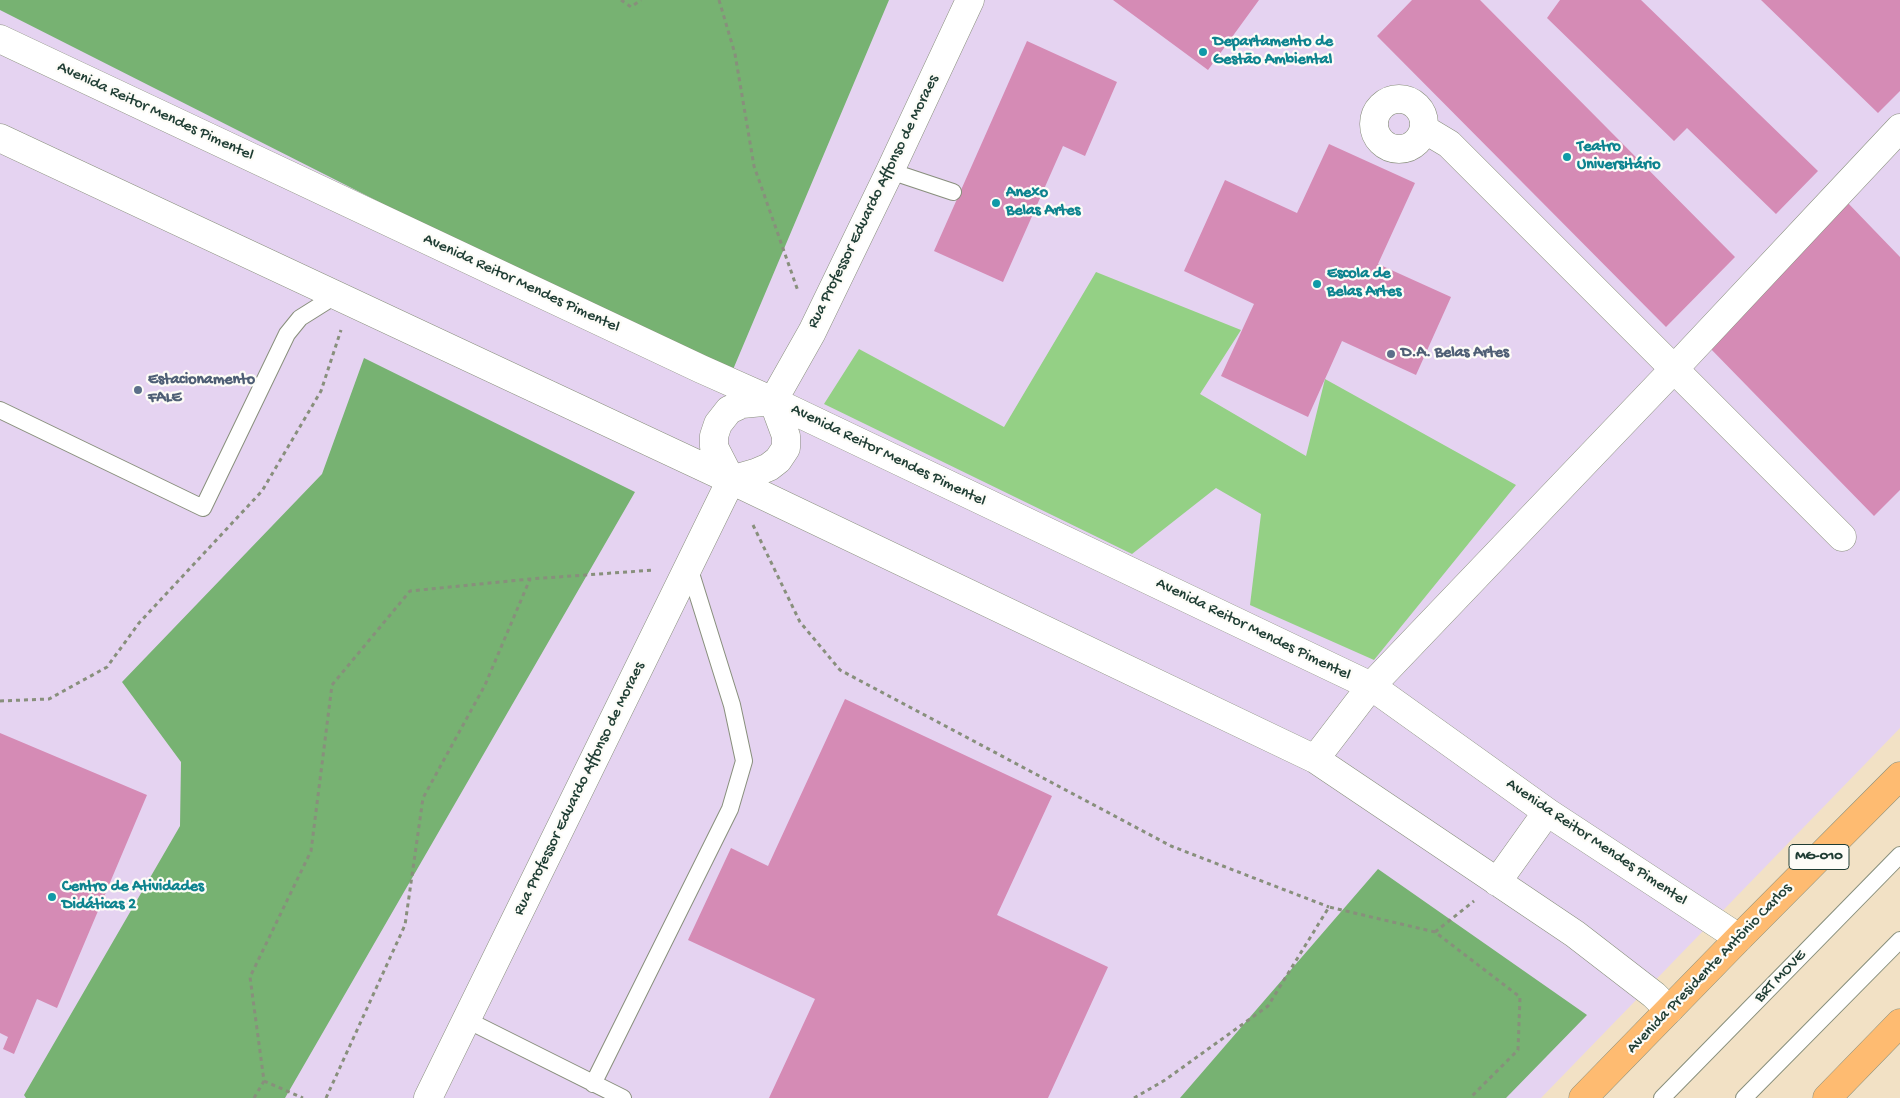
<!DOCTYPE html>
<meta charset="utf-8">
<style>
body{margin:0}
canvas{display:block;background:#f2e1c5}
</style>
<canvas width="1900" height="1098"></canvas>
<script>
const ctx = document.querySelector('canvas').getContext('2d');
ctx.lineJoin = 'round';
function fill(path, color) { ctx.fillStyle = color; ctx.fill(path, 'evenodd'); }
const shape = rows => new Path2D(rows.map(r => 'M' + r).join(''));
function strokePath(path, color, width, dash) { ctx.strokeStyle = color; ctx.lineWidth = width; ctx.lineCap = dash ? 'butt' : 'round'; ctx.setLineDash(dash || []); ctx.stroke(path); }
function write(font, color, halo, rows, align = 'center') {
  ctx.font = font + ' "Gochi Hand",sans-serif'; ctx.lineWidth = 4.5; ctx.setLineDash([]); ctx.textBaseline = 'middle'; ctx.strokeStyle = halo; ctx.fillStyle = color; for (const [text, x, y, turn = 0] of rows) {
    ctx.save(); ctx.translate(x, y); ctx.rotate((+turn || 0) * Math.PI / 180); ctx.textAlign = isNaN(turn) ? turn : align; if (halo) ctx.strokeText(text, 0, 0); ctx.fillText(text, 0, 0); ctx.restore();
  }
}
const built = shape([
 [0,0,1900,0,1900,728,1541,1098,0,1098]
]);
const green = shape([
 [1096,272,1241,330,1200,394,1306,456,1325,379,1516,485,1374,660,1250,605,1261,514,1216,488,1132,554,824,404,859,349,1004,427]
]);
const forest = shape([
 [0,0,889,0,729,379,0,10],
 [364,358,635,492,285,1098,26,1098,24,1095,180,826,181,762,122,682,322,474],
 [1378,869,1587,1015,1506,1098,1180,1098]
]);
const building = shape([
 [1113,0,1259,0,1208,70],
 [1412,0,1480,0,1735,257,1666,327,1377,36],
 [1560,0,1641,0,1818,171,1776,214,1687,128,1674,141,1547,18],
 [1761,0,1900,0,1900,91,1878,113],
 [1027,41,1117,82,1085,156,1063,146,1003,282,934,251],
 [1329,144,1415,183,1378,264,1451,297,1416,375,1342,341,1308,417,1221,376,1254,304,1184,271,1225,180,1297,213],
 [1846,201,1900,257,1900,490,1874,516,1707,345],
 [845,699,1052,796,997,915,1108,967,1048,1098,769,1098,815,999,688,940,731,848,768,866],
 [0,733,147,795,57,1008,37,999,14,1054,3,1049,8,1037,0,1033]
]);
const path = shape([
 [621,0,631,7,641,0],
 [719,0,735,54,754,166,798,291],
 [753,525,800,622,840,670,1171,846,1329,907],
 [0,701,49,699,107,667,139,623,262,491,321,391,341,330],
 [1435,932,1474,901],
 [264,1081,303,1098],
 [254,1098,264,1081,250,977,311,851,332,685,410,591,530,579,654,570],
 [326,1098,405,925,423,798,485,685,530,579],
 [1134,1098,1165,1080,1268,1006,1329,907,1435,932,1520,997,1518,1050,1470,1098]
]);
const service = shape([
 [890,171,953,192],
 [0,410,203,508,287,334,300,318,335,296],
 [467,1020,623,1098],
 [593,1084,730,809,744,761,732,705,689,567],
 [1662,1098,1900,855],
 [1744,1098,1900,940]
]);
const minor = shape([
 [0,39,701,369,773,401,1371,686,1547,812,1739,938],
 '1374 124a25 25 0 1 1 50 0a25 25 0 1 1-50 0Z',
 [1424,129,1449,144,1842,537],
 [0,138,731,480,1315,759,1575,934,1654,995,1669,1010],
 [773,401,812,332,890,171,970,0],
 [731,480,714,447,714,436,718,424,729,410,742,404,773,401],
 [731,480,755,473,769,467,778,460,786,448,786,436,773,401],
 [1315,759,1371,686,1674,369,1900,128],
 [1497,882,1547,812],
 [428,1098,731,480]
]);
const trunk = shape([
 [1583,1098,1739,938,1900,776],
 [1827,1098,1900,1023]
]);
const markers = [
 [1203,52,5,"#0f9aa8"],
 [1567,157,5,"#0f9aa8"],
 [996,203,5,"#0f9aa8"],
 [1317,284,5,"#0f9aa8"],
 [1391,354,5,"#5c6f8a"],
 [138,390,5,"#5c6f8a"],
 [52,897,5,"#0f9aa8"]
];
const shields = [
 [1819,857,60]
];
const shieldNames = [
 ["MG-010",1819,857]
];
const cultureNames = [
 ["Departamento de",1213,43],
 ["Gestão Ambiental",1213,61],
 ["Teatro",1577,148],
 ["Universitário",1577,166],
 ["Anexo",1006,194],
 ["Belas Artes",1006,212],
 ["Escola de",1327,275],
 ["Belas Artes",1327,293],
 ["Centro de Atividades",62,888],
 ["Didáticas 2",62,906]
];
const streetNames = [
 ["Avenida Reitor Mendes Pimentel",155,112,25],
 ["Rua Professor Eduardo Affonso de Moraes",874,202,-64],
 ["Avenida Reitor Mendes Pimentel",521,284,25],
 ["Avenida Reitor Mendes Pimentel",888,456,26],
 ["Avenida Reitor Mendes Pimentel",1253,630,26],
 ["Rua Professor Eduardo Affonso de Moraes",580,789,-64],
 ["Avenida Reitor Mendes Pimentel",1596,843,34],
 ["Avenida Presidente Antônio Carlos",1710,969,-46],
 ["BRT MOVE",1781,977,-46]
];
const serviceNames = [
 ["D.A. Belas Artes",1401,354],
 ["Estacionamento",148,381],
 ["FALE",148,399]
];
fill(built, '#e5d3f1');
fill(green, '#94d085');
fill(forest, '#77b272');
fill(building, '#d58bb5');
strokePath(service, '#888f7c', 18);
strokePath(minor, '#888f7c', 29);
strokePath(trunk, '#888f7c', 29);
strokePath(path, '#888f7c', 3, [4, 4]);
strokePath(service, '#fff', 16);
strokePath(minor, '#fff', 28);
strokePath(trunk, '#febb71', 28);
for (const [x, y, r, color] of markers) { const dot = new Path2D(); dot.arc(x, y, r, 0, 2 * Math.PI); ctx.fillStyle = color; ctx.fill(dot); strokePath(dot, '#fdfcf7', 2); }
for (const [x, y, w] of shields) { const box = new Path2D(); box.roundRect(x - w / 2, y - 12.5, w, 25, 4); ctx.fillStyle = '#fdfcf7'; ctx.fill(box); strokePath(box, '#1f3d34', 1); }
write('bold 15px', '#1f3d34', null, shieldNames);
write('bold 16px', '#0d838f', '#fdfcf7', cultureNames, 'left');
write('16px', '#1f3d34', '#fdfcf7', streetNames);
write('bold 16px', '#4e5e75', '#fdfcf7', serviceNames, 'left');
</script>
